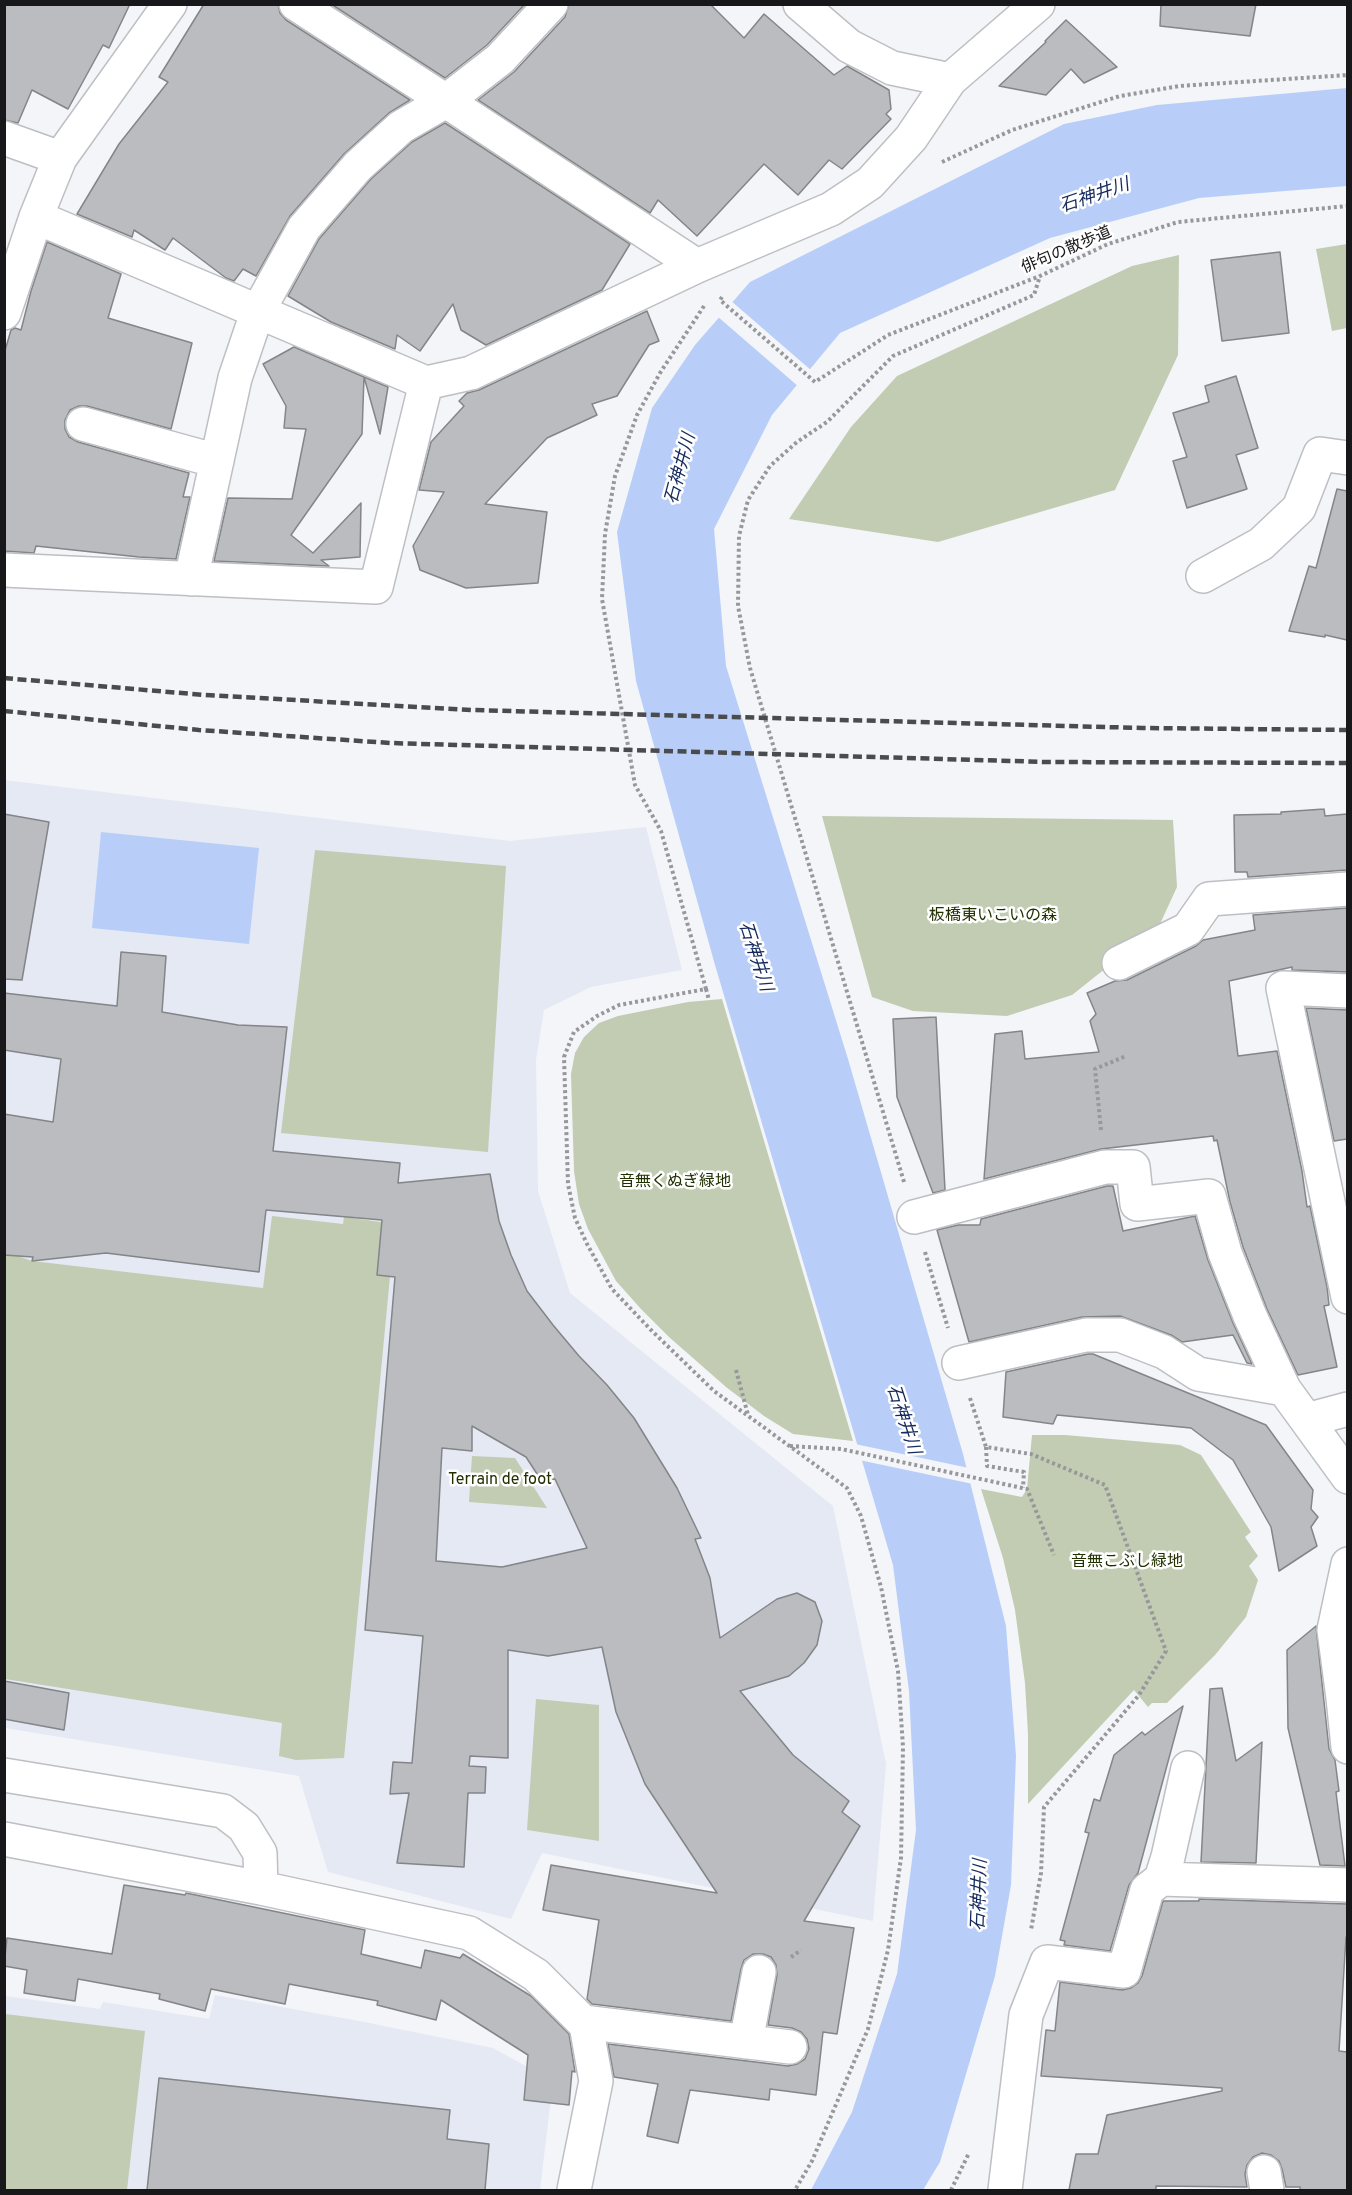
<!DOCTYPE html>
<meta charset="utf-8">
<style>
body{margin:0}
#map{position:relative;width:1352px;height:2195px;overflow:hidden;background:#f3f5f9;font-family:Overpass,sans-serif}
canvas{display:block}
.frame{position:absolute;inset:0;border:6px solid #18181a;pointer-events:none}
</style>
<div id="map">
<canvas width="1352" height="2195"></canvas>
<div class="frame"></div>
</div>
<script>
const ctx = document.querySelector('canvas').getContext('2d');
ctx.lineJoin = 'round';
function fill(path, color) { ctx.fillStyle = color; ctx.fill(path, 'evenodd'); }
const shape = rows => new Path2D(rows.map(r => 'M' + r).join(''));
function strokePath(path, color, width, dash) { ctx.strokeStyle = color; ctx.lineWidth = width; ctx.lineCap = dash ? 'butt' : 'round'; ctx.setLineDash(dash || []); ctx.stroke(path); }
function write(font, color, halo, rows, align = 'center') {
  ctx.font = font + ' Overpass,"Noto Sans JP",sans-serif'; ctx.lineWidth = 5; ctx.setLineDash([]); ctx.textBaseline = 'middle'; ctx.strokeStyle = halo; ctx.fillStyle = color; for (const [text, x, y, turn = 0] of rows) {
    ctx.save(); ctx.translate(x, y); ctx.rotate((+turn || 0) * Math.PI / 180); ctx.textAlign = isNaN(turn) ? turn : align; if (halo) ctx.strokeText(text, 0, 0); ctx.fillText(text, 0, 0); ctx.restore();
  }
}
const built = shape([
 [4,780,510,841,646,827,682,970,591,987,544,1010,536,1060,538,1191,570,1293,833,1506,886,1764,873,1921,542,1853,511,1919,328,1872,299,1776,5,1728],
 [215,1995,359,2021,493,2048,553,2081,540,2190,5,2190,5,1996,100,2009,103,2002,209,2019]
]);
const green = shape([
 [1347,244,1347,328,1332,331,1316,249],
 [1179,255,1178,355,1115,490,938,542,789,519,851,427,897,376,1132,266],
 [822,816,1173,820,1177,887,1159,926,1072,995,1007,1016,913,1011,872,997],
 [315,850,506,866,488,1152,281,1133],
 [722,999,853,1441,793,1434,764,1416,726,1387,669,1337,641,1309,616,1281,588,1229,579,1204,574,1171,571,1074,575,1053,584,1037,599,1023,618,1016,688,1002],
 [272,1216,343,1224,344,1217,395,1224,344,1758,296,1760,279,1756,282,1723,5,1679,4,1251,32,1261,263,1288],
 [1032,1435,1065,1435,1180,1445,1201,1455,1251,1532,1245,1537,1258,1556,1249,1566,1258,1580,1246,1617,1215,1655,1167,1703,1152,1703,1148,1707,1134,1690,1028,1804,1028,1734,1025,1683,1015,1610,1003,1558,981,1489,1022,1497,1027,1489],
 [472,1456,515,1458,547,1508,469,1502],
 [536,1699,599,1705,599,1841,527,1830],
 [5,2014,145,2031,127,2190,5,2190]
]);
const water = shape([
 [1347,88,1347,186,1199,198,1050,238,840,333,772,415,714,529,726,666,848,1059,963,1454,1006,1626,1016,1756,1011,1885,995,1976,940,2162,923,2190,811,2190,852,2112,897,1974,916,1830,909,1691,893,1565,715,965,636,681,617,532,652,408,695,345,750,282,1064,124,1157,105],
 [101,832,259,848,249,944,92,928]
]);
const pier = shape([
 [730,300,812,371,799,387,717,316],
 [855,1444,969,1468,973,1484,859,1460]
]);
const building = shape([
 [4,4,130,4,109,48,103,45,68,109,32,90,18,123,4,120,4,4],
 [204,4,278,4,280,13,286,20,410,100,389,113,344,154,290,216,256,276,243,269,234,281,226,278,173,238,165,250,134,230,132,237,77,214,119,144,168,82,159,77,204,4],
 [331,4,525,4,487,45,445,78,331,4],
 [569,4,710,4,744,38,764,14,834,75,847,66,889,90,891,109,886,114,891,119,842,169,829,160,798,195,764,164,697,236,658,200,650,213,478,100,514,72,565,17,569,4],
 [1161,4,1256,4,1250,36,1160,26,1161,4],
 [1066,20,1117,67,1084,83,1071,69,1046,95,999,86,1046,42,1045,41,1066,20],
 [445,123,630,244,602,290,486,345,461,330,453,304,420,351,397,335,395,349,331,322,288,296,319,239,371,179,412,142,445,123],
 [47,242,121,274,108,318,192,343,171,429,87,406,79,406,70,410,65,420,65,429,69,437,78,442,189,473,183,497,190,497,176,559,139,557,36,546,34,553,4,551,4,354,11,330,15,328,21,330,31,291,47,242],
 [1280,252,1289,333,1222,341,1211,260,1280,252],
 [647,311,659,341,649,345,617,396,592,404,597,415,547,438,485,504,547,512,538,583,466,588,420,570,413,546,444,492,419,490,431,442,464,406,459,401,467,393,479,390,647,311],
 [294,347,364,377,362,434,291,535,313,553,361,503,360,557,321,560,329,566,214,561,228,498,292,499,306,429,284,428,286,406,263,364,294,347],
 [1236,376,1258,448,1236,455,1247,489,1187,508,1173,461,1187,457,1173,413,1209,402,1205,386,1236,376],
 [364,377,388,387,380,434,364,377],
 [1337,489,1347,491,1347,640,1325,635,1325,637,1289,631,1309,566,1316,568,1337,489],
 [1324,809,1325,816,1347,814,1347,870,1248,877,1247,872,1235,872,1234,815,1281,814,1281,812,1324,809],
 [4,814,49,822,22,980,4,979,4,814],
 [1347,908,1347,972,1292,970,1292,967,1229,981,1238,1056,1277,1051,1302,1171,1307,1207,1310,1206,1327,1287,1329,1305,1324,1306,1337,1367,1298,1375,1267,1309,1243,1247,1230,1202,1217,1140,1214,1141,1213,1136,1101,1149,984,1179,995,1034,1022,1031,1025,1059,1099,1052,1090,1021,1096,1014,1087,993,1115,981,1127,980,1196,946,1203,940,1255,930,1253,915,1347,908],
 [121,952,166,956,162,1012,238,1025,287,1027,273,1151,400,1163,398,1183,490,1174,499,1221,511,1255,527,1291,553,1325,579,1356,607,1385,634,1418,677,1488,701,1538,695,1539,710,1578,720,1638,777,1599,797,1593,815,1602,822,1621,817,1645,804,1663,789,1676,740,1691,793,1755,849,1801,842,1812,860,1826,804,1921,854,1928,837,2034,823,2032,816,2095,770,2089,769,2100,690,2090,678,2143,647,2136,658,2084,614,2077,608,2044,788,2066,797,2064,805,2059,809,2049,807,2039,801,2032,792,2028,768,2025,777,1975,776,1965,771,1957,763,1954,753,1954,744,1960,741,1969,731,2021,592,2004,587,1999,599,1920,543,1910,551,1865,717,1893,645,1784,616,1712,602,1647,548,1656,508,1650,508,1758,470,1756,469,1766,486,1767,485,1793,468,1793,464,1867,397,1863,409,1793,390,1794,393,1762,412,1763,423,1636,365,1630,395,1277,377,1275,382,1220,266,1210,259,1272,106,1253,32,1261,33,1257,4,1255,4,1114,53,1122,61,1059,4,1050,4,993,117,1006,121,952],
 [472,1426,526,1457,541,1480,555,1479,587,1548,502,1567,436,1561,442,1448,472,1451,472,1426],
 [1306,1008,1347,1010,1347,1139,1334,1141,1306,1008],
 [936,1017,945,1190,933,1193,897,1097,893,1019,936,1017],
 [1107,1186,1113,1186,1123,1231,1195,1216,1208,1260,1233,1323,1252,1364,1247,1363,1233,1335,1182,1342,1171,1335,1120,1316,1082,1317,969,1342,937,1230,958,1225,980,1225,981,1219,1107,1186],
 [1088,1354,1093,1354,1266,1425,1313,1490,1311,1509,1318,1517,1311,1527,1317,1546,1279,1571,1271,1527,1233,1460,1191,1428,1057,1415,1053,1424,1003,1417,1006,1372,1088,1354],
 [1316,1626,1329,1749,1335,1760,1339,1791,1336,1792,1345,1866,1320,1865,1288,1728,1287,1650,1316,1626],
 [4,1681,69,1693,64,1730,4,1719,4,1681],
 [1222,1688,1236,1761,1262,1742,1256,1863,1201,1862,1210,1689,1222,1688],
 [1183,1706,1138,1873,1129,1885,1110,1951,1064,1945,1065,1941,1060,1940,1089,1833,1085,1832,1094,1799,1100,1801,1114,1755,1142,1732,1145,1735,1183,1706],
 [124,1885,185,1895,186,1893,365,1930,361,1954,421,1968,425,1950,460,1958,463,1954,531,1996,569,2034,575,2072,572,2071,569,2105,524,2100,528,2055,441,2000,436,2020,377,2005,378,2001,289,1984,285,2004,211,1989,205,2011,159,1999,160,1994,78,1979,75,2001,24,1993,27,1970,4,1966,7,1938,112,1954,124,1885],
 [1199,1899,1347,1904,1347,1937,1346,1937,1339,2051,1347,2052,1347,2190,1300,2190,1300,2187,1286,2187,1282,2169,1279,2161,1271,2155,1262,2153,1253,2157,1247,2165,1245,2174,1247,2187,1156,2186,1156,2190,1069,2190,1076,2154,1098,2154,1107,2115,1222,2091,1222,2088,1041,2076,1046,2030,1055,2031,1060,1982,1122,1990,1131,1988,1138,1983,1142,1976,1163,1901,1199,1901,1199,1899],
 [159,2078,450,2110,447,2139,489,2144,485,2190,147,2190,159,2078]
]);
const path = shape([
 [942,162,1012,130,1120,96,1179,86,1348,75],
 [722,297,720,300,815,382,888,335,1040,276,1108,244,1178,222,1348,206],
 [704,306,660,373,637,415,615,476,605,534,602,599,635,785,661,831,706,989,619,1005,597,1016,574,1032,564,1057,568,1184,575,1218,587,1244,612,1289,651,1330,714,1391,847,1488,861,1516,881,1587,898,1671,903,1747,901,1858,888,1950,868,2029,812,2161,795,2190],
 [706,989,709,1000],
 [1101,1130,1095,1069,1126,1056],
 [904,1182,750,668,738,606,739,536,748,500,770,466,797,442,827,422,893,356,1034,295,1040,276],
 [925,1252,948,1328],
 [736,1370,748,1415],
 [970,1398,986,1447,1031,1454,1105,1485,1166,1651,1139,1695,1044,1807,1041,1873,1031,1930],
 [790,1446,841,1449,1027,1489,1054,1555],
 [986,1447,987,1466,1024,1472,1023,1488],
 [791,1957,801,1950],
 [951,2190,969,2153]
]);
const minor = shape([
 [296,4,446,101,697,266],
 [800,4,849,46,892,68,950,80],
 [4,138,60,158],
 [36,217,426,383,471,373,697,266,831,209,870,183,911,138,950,80,1038,4],
 [4,313,36,217,60,158,170,4],
 [83,424,217,461],
 [4,570,376,587,426,383],
 [1203,576,1261,544,1299,508,1320,454,1348,458],
 [191,579,235,378,257,313,304,228,358,166,401,127,446,101,500,59,551,4],
 [1119,963,1188,929,1209,899,1348,889],
 [1348,991,1283,988,1348,1297],
 [914,1217,1105,1167,1133,1167,1137,1204,1209,1196,1225,1253,1250,1316,1284,1389,1348,1477],
 [959,1363,1086,1335,1120,1335,1164,1352,1198,1374,1284,1389],
 [1307,1420,1348,1409],
 [1348,1564,1334,1630,1343,1698,1348,1747],
 [4,1775,223,1811,244,1827,260,1853,261,1888],
 [4,1839,261,1888,469,1933,536,1975,586,2025,596,2081,574,2190],
 [1161,1879,1348,1885],
 [583,2022,790,2047],
 [746,2042,759,1972],
 [1264,2172,1267,2190],
 [1005,2190,1026,2015,1047,1962,1124,1971,1147,1890,1161,1879,1168,1857,1188,1768]
]);
const rail = shape([
 [4,678,205,695,471,710,1142,728,1348,730],
 [4,711,199,730,390,743,1046,762,1348,763]
]);
const streetNames = [
 ["俳句の散歩道",1067,251,-23]
];
const parkNames = [
 ["板橋東いこいの森",993,917],
 ["音無くぬぎ緑地",675,1183],
 ["Terrain de foot",500,1481],
 ["音無こぶし緑地",1127,1563]
];
const waterNames = [
 ["石神井川",1095,197,-19],
 ["石神井川",682,469,-75],
 ["石神井川",754,957,72],
 ["石神井川",902,1420,72],
 ["石神井川",981,1895,-88]
];
fill(built, '#e4e9f4');
fill(green, '#c1ccb2');
fill(water, '#b8cef8');
fill(pier, '#f3f5f9');
fill(building, '#babcc0');
strokePath(building, '#838588', 1.5);
strokePath(minor, '#bdbfc3', 36);
strokePath(path, '#97989b', 4, [3, 3]);
strokePath(minor, '#fff', 33);
strokePath(rail, '#4a4b4d', 4.5, [9, 4.5]);
write('16px', '#18181a', '#fff', streetNames);
write('16px', '#213000', '#fff', parkNames);
write('italic 18px', '#152b5d', '#fff', waterNames);
</script>
